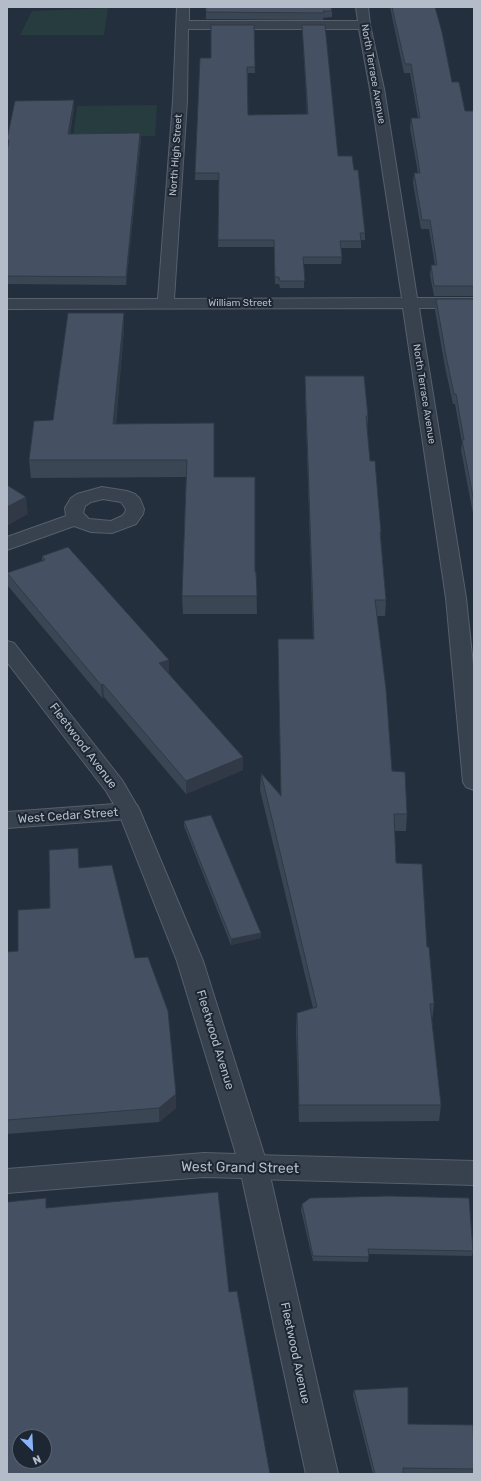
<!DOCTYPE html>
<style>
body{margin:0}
#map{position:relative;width:481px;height:1481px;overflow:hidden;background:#242f3e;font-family:Rubik,sans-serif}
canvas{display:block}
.frame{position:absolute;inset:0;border:8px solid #b4bcc9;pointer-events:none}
.north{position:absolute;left:12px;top:1429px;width:40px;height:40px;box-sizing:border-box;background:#1d2633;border:1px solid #59626f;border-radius:50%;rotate:156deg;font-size:11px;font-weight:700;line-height:16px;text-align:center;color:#b4bcc9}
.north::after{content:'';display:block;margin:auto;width:14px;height:18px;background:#8ab4f8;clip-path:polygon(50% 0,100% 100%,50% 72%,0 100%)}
</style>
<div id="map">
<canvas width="481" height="1481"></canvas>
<div class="frame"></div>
<div class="north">N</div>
</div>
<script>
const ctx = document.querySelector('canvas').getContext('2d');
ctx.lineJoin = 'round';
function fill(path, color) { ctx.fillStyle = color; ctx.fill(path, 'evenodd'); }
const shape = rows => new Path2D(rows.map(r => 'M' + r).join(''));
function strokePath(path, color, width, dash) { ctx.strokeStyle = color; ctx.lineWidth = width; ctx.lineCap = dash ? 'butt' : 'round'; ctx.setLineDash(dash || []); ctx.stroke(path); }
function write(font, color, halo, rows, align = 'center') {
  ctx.font = font + ' Rubik,sans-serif'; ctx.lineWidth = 4; ctx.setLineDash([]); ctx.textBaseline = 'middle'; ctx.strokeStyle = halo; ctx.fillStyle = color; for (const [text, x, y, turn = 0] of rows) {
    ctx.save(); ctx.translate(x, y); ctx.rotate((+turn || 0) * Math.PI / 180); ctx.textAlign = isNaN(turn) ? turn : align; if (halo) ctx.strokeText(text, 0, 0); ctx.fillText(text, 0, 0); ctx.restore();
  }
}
const green = shape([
 [108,8,104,35,20,35,32,11],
 [157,105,155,136,73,137,77,106]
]);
const minor = shape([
 [177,7,189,7,189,21,358,21,356,7,368,7,370,25,384,89,417,298,474,298,474,308,419,308,466,598,474,674,474,790,466,787,463,782,446,598,403,308,7,309,7,299,158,299,173,101,177,7],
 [188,29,359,29,370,89,402,298,174,299,187,101,188,29],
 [102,487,127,491,135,494,140,499,144,509,143,514,136,524,112,533,91,532,74,526,7,550,7,537,66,516,65,508,71,498,77,494,102,487],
 [103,499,121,502,126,509,125,513,122,516,111,521,89,519,83,513,85,506,91,502,103,499],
 [129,803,137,805,140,811,137,817,129,819,7,828,7,812,129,803],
 [254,1155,474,1161,474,1185,254,1179,244,1175,240,1167,244,1159,254,1155]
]);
const tertiary = shape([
 [7,641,14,643,122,780,140,811,203,961,268,1167,338,1474,306,1474,242,1178,204,1177,7,1193,7,1169,204,1153,236,1154,177,961,118,811,106,791,7,662,7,641]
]);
const wall = shape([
 [206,7,332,11,332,17,323,18,323,20,206,19],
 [390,7,435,7,452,82,465,111,474,111,474,296,434,296,430,275,431,265,435,265,429,229,421,229,413,183,414,173,418,173,410,128,411,118,418,118,410,73,404,73],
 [254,25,255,73,248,73,248,115,307,114,302,25,338,156,354,170,365,233,365,240,361,240,361,248,341,248,342,257,341,264,304,264,304,288,280,288,279,284,275,284,274,247,218,247,219,180,195,180,195,173,211,58],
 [74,107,70,134,140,133,141,140,126,285,7,284,7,152,8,147,7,139],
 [436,299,474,299,474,519,461,450,462,442,455,404,453,404,445,367,435,310],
 [124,329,116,424,214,423,214,477,255,572,256,572,257,614,183,614,182,596,186,477,31,478,29,460,53,420],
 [305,376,368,416,367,432,370,461,381,532,381,541,386,600,385,616,377,616,392,771,407,814,406,831,394,831,396,863,427,947,434,1004,432,1021,441,1105,439,1121,299,1122,296,1030,297,1013,313,1008,260,790,261,773,281,795,278,656,278,639,313,639,305,391],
 [42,556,169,660,169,673,168,673,243,757,243,770,186,794,104,697,102,698,8,586,7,573,42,561],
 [184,821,261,933,261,938,231,945,184,826],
 [79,868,135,958,176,1108,159,1122,7,1134,7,952,18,951],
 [302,1204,473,1251,472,1256,369,1254,368,1262,313,1261,301,1210],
 [354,1390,408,1424,474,1449,474,1474,403,1473,403,1474,373,1474,353,1395]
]);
const shadedWall = shape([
 [74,100,74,107,68,141,68,134],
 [140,133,141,140,126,285,126,277],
 [124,313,124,329,114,441,113,424],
 [26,497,28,514,7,526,7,507],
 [169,660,169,673,159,676,159,663],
 [103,684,104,697,102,698,101,685],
 [243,757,243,770,186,794,186,781],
 [261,933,261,938,231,945,231,939],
 [176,1094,176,1108,159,1122,159,1108]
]);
const building = shape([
 [206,7,331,7,332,11,323,11,324,13,206,12,206,7],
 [392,7,435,7,442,32,452,82,459,82,465,111,474,111,474,286,434,286,431,265,437,265,430,220,422,220,414,173,420,173,411,118,420,118,411,64,405,64,392,7],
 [211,25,254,25,255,67,247,67,248,115,308,114,302,25,325,25,338,156,352,156,354,170,358,170,365,233,360,233,361,241,340,241,342,257,303,257,305,281,280,281,279,277,275,277,274,240,218,240,219,173,195,173,200,58,211,58,211,25],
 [74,100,68,134,140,133,126,277,7,276,7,152,9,140,7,140,7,139,15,101,74,100],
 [436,299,474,299,474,502,462,440,464,440,456,394,454,394,446,356,436,299],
 [68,313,124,313,113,424,214,423,214,477,255,477,255,572,256,572,257,596,182,596,187,460,29,460,34,421,53,420,68,313],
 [305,376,364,376,368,416,366,416,370,461,375,461,381,532,380,532,386,600,375,600,386,689,392,771,405,772,407,814,394,814,396,863,422,864,427,947,429,947,434,1004,430,1004,441,1105,299,1105,297,1013,317,1007,261,773,281,796,278,639,314,639,305,376],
 [7,485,26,497,7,507,7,485],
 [68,547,169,660,159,663,243,757,186,781,103,684,101,685,7,573,45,560,42,556,68,547],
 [211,815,261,933,231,939,184,821,211,815],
 [78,848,79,868,112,865,135,958,148,957,168,1011,176,1094,159,1108,7,1120,7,952,18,951,18,910,50,908,49,850,78,848],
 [218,1192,229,1292,237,1291,270,1474,7,1474,7,1202,46,1198,46,1208,218,1192],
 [20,1437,44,1437,44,1461,20,1461,20,1437],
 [389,1196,469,1198,473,1251,368,1249,369,1257,313,1256,302,1204,310,1198,389,1196],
 [408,1387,408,1424,473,1425,474,1449,474,1469,403,1468,403,1474,375,1474,354,1390,408,1387]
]);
const farStreetnames = [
 ["North Terrace Avenue",373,74,80],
 ["North High Street",176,155,-86],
 ["William Street",240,303],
 ["North Terrace Avenue",424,394,81]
];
const streetNames = [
 ["Fleetwood Avenue",83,746,53],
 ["West Cedar Street",68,816,-4],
 ["Fleetwood Avenue",215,1040,73],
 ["Fleetwood Avenue",295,1353,78]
];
const nearStreetnames = [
 ["West Grand Street",240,1168,1]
];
fill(green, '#263c3f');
strokePath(minor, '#565f6c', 2);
strokePath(tertiary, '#565f6c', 2);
fill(minor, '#38414e');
fill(tertiary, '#38414e');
fill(wall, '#3b4654');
fill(shadedWall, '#303945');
fill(building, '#455162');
strokePath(building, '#303945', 1);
write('10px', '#b4bcc9', '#1d2633', farStreetnames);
write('12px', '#b4bcc9', '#1d2633', streetNames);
write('14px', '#b4bcc9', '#1d2633', nearStreetnames);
</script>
